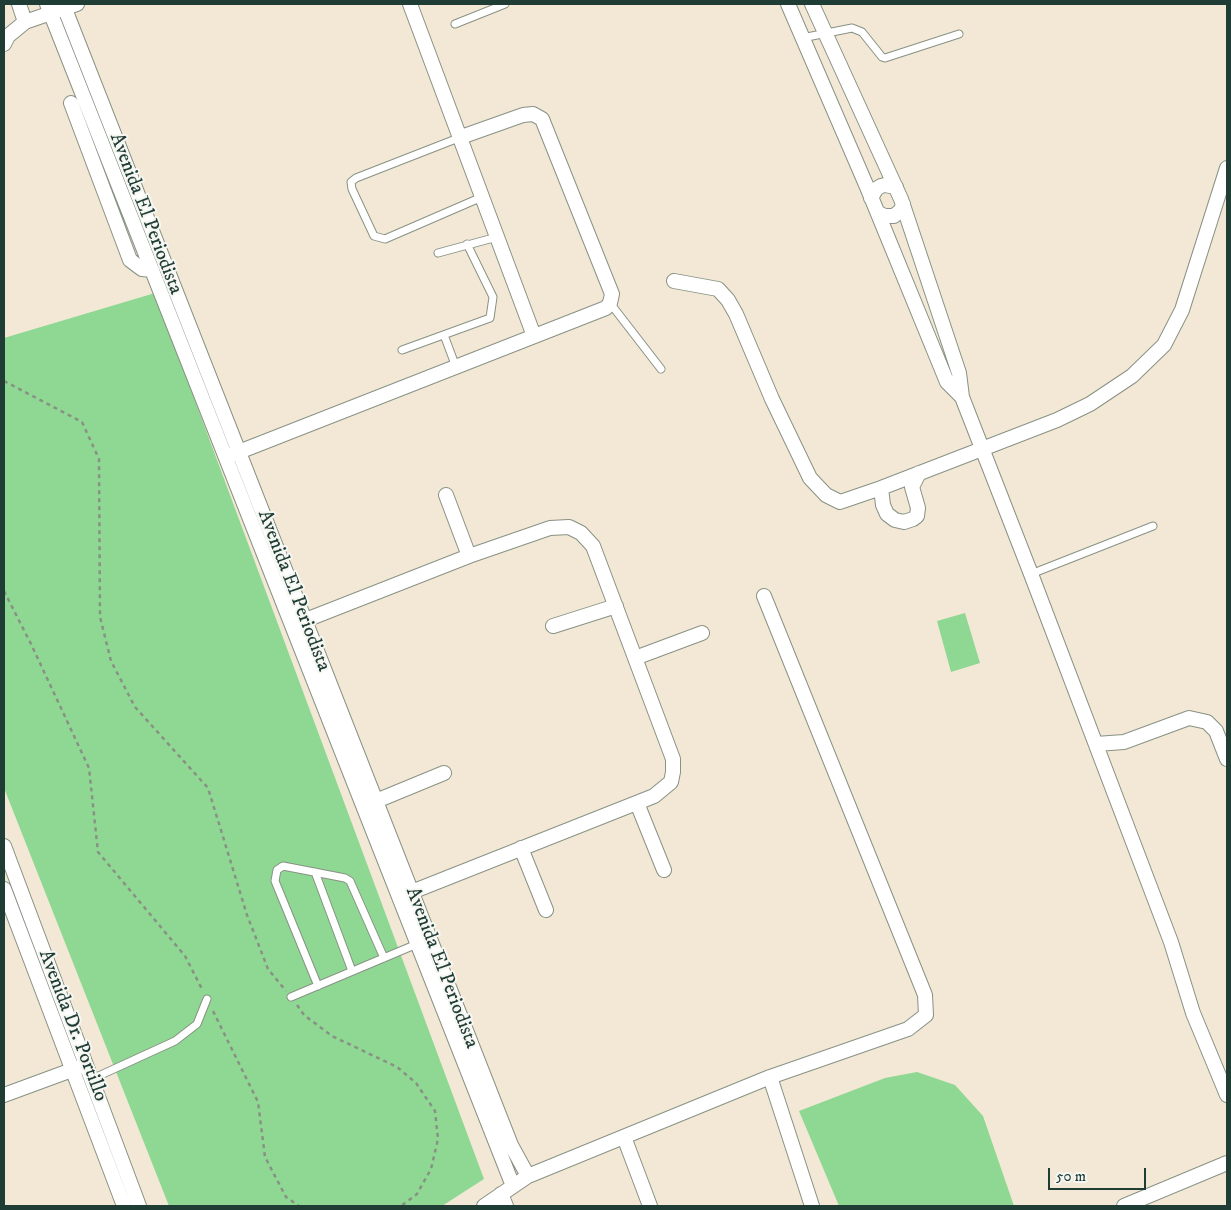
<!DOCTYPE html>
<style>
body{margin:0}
#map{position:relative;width:1231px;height:1210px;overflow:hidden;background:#f2e8d5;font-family:"IM FELL DW Pica",serif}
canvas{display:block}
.frame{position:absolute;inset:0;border:5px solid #1f3d34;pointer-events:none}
.scale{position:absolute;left:1048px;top:1168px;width:98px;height:22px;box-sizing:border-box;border:2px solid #1f3d34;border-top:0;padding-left:6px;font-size:15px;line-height:18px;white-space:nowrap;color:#1f3d34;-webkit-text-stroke:4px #f6f6f2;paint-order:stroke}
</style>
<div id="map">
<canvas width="1231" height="1210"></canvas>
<div class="frame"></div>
<div class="scale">50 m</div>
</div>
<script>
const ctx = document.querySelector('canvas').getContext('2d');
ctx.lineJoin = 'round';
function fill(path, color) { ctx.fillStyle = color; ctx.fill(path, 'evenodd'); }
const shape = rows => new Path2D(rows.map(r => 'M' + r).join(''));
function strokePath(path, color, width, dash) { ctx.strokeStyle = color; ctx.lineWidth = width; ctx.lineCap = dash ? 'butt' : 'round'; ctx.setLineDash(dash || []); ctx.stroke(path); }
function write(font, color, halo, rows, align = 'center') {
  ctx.font = font + ' "IM FELL DW Pica",serif'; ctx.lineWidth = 4; ctx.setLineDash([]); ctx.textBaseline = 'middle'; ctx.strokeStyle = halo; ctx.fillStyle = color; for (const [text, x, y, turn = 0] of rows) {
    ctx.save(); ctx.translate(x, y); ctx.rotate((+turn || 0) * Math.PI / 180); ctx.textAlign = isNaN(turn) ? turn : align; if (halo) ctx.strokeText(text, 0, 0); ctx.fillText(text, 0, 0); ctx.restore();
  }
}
const green = shape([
 [155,293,484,1179,442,1206,169,1206,4,788,4,338],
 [965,613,980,663,951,672,937,621],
 [917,1072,955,1085,983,1116,1014,1206,839,1206,799,1111,885,1078]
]);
const path = shape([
 [4,381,82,422,99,459,100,617,111,661,135,707,208,788,247,915,268,969,286,991],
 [4,591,31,644,89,768,98,852,185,956,203,991],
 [297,1005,304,1015,332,1036,397,1067,416,1083,435,1111,438,1139,431,1169,417,1194,401,1206],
 [213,1011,258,1102,265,1157,286,1197,299,1206]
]);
const service = shape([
 [455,24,505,4],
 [802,38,852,28,862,32,882,57,885,58,959,34],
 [461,137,356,178,351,182,352,189,374,236,385,239,482,197],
 [438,253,497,237],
 [610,303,661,369],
 [444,335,456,367],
 [402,350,490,318,493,297,467,244],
 [1031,574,1153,526],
 [315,872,352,971],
 [318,986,275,881,277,870,283,866,345,878,350,881,384,958],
 [291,997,417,944],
 [92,1079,175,1041,197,1024,207,999]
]);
const minor = shape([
 [19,4,25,22],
 [47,4,513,1186],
 [63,4,511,1145,528,1176],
 [410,4,534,336],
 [788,4,867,187,947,382,962,397,959,373,901,199,812,4],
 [4,44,8,36,25,22,77,4],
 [71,103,130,260,142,269,152,270],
 [871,198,876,189,881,186,885,185,896,187],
 [878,213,885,216,894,216,901,210,903,204],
 [674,281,718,289,728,300,736,314,772,399,810,478,826,495,840,502,881,488,1057,420,1090,404,1132,376,1164,345,1182,310,1227,168],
 [962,397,1031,574,1171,942,1193,1013,1227,1095],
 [231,455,606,308,610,303,612,294,542,119,533,114,523,115,461,137],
 [881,488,883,505,887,514,895,520,904,522,913,519,917,516,918,508,912,487,919,473],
 [446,495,469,556],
 [298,623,469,556,550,528,569,527,581,533,593,546,673,759,673,772,671,782,654,796,404,895],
 [553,626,616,606],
 [635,658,702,633],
 [1096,744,1124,742,1189,718,1207,722,1216,731,1227,759],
 [376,801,444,773],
 [637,803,664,870],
 [4,846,139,1206],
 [521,848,546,910],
 [4,889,124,1206],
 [770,1077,812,1206],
 [4,1095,80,1067],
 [624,1137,650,1206],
 [501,1194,506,1206],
 [484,1206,528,1176,770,1077,908,1029,926,1015,925,995,764,596],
 [1124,1206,1227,1163]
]);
const streetNames = [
 ["Avenida El Periodista",145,214,69],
 ["Avenida El Periodista",293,591,69],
 ["Avenida El Periodista",441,968,69],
 ["Avenida Dr. Portillo",72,1026,69]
];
fill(green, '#8fd893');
strokePath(service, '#889284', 9);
strokePath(minor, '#889284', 16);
strokePath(path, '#889284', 2.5, [4, 4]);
strokePath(service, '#fff', 7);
strokePath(minor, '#fff', 14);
write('20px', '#1f3d34', '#f6f6f2', streetNames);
</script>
